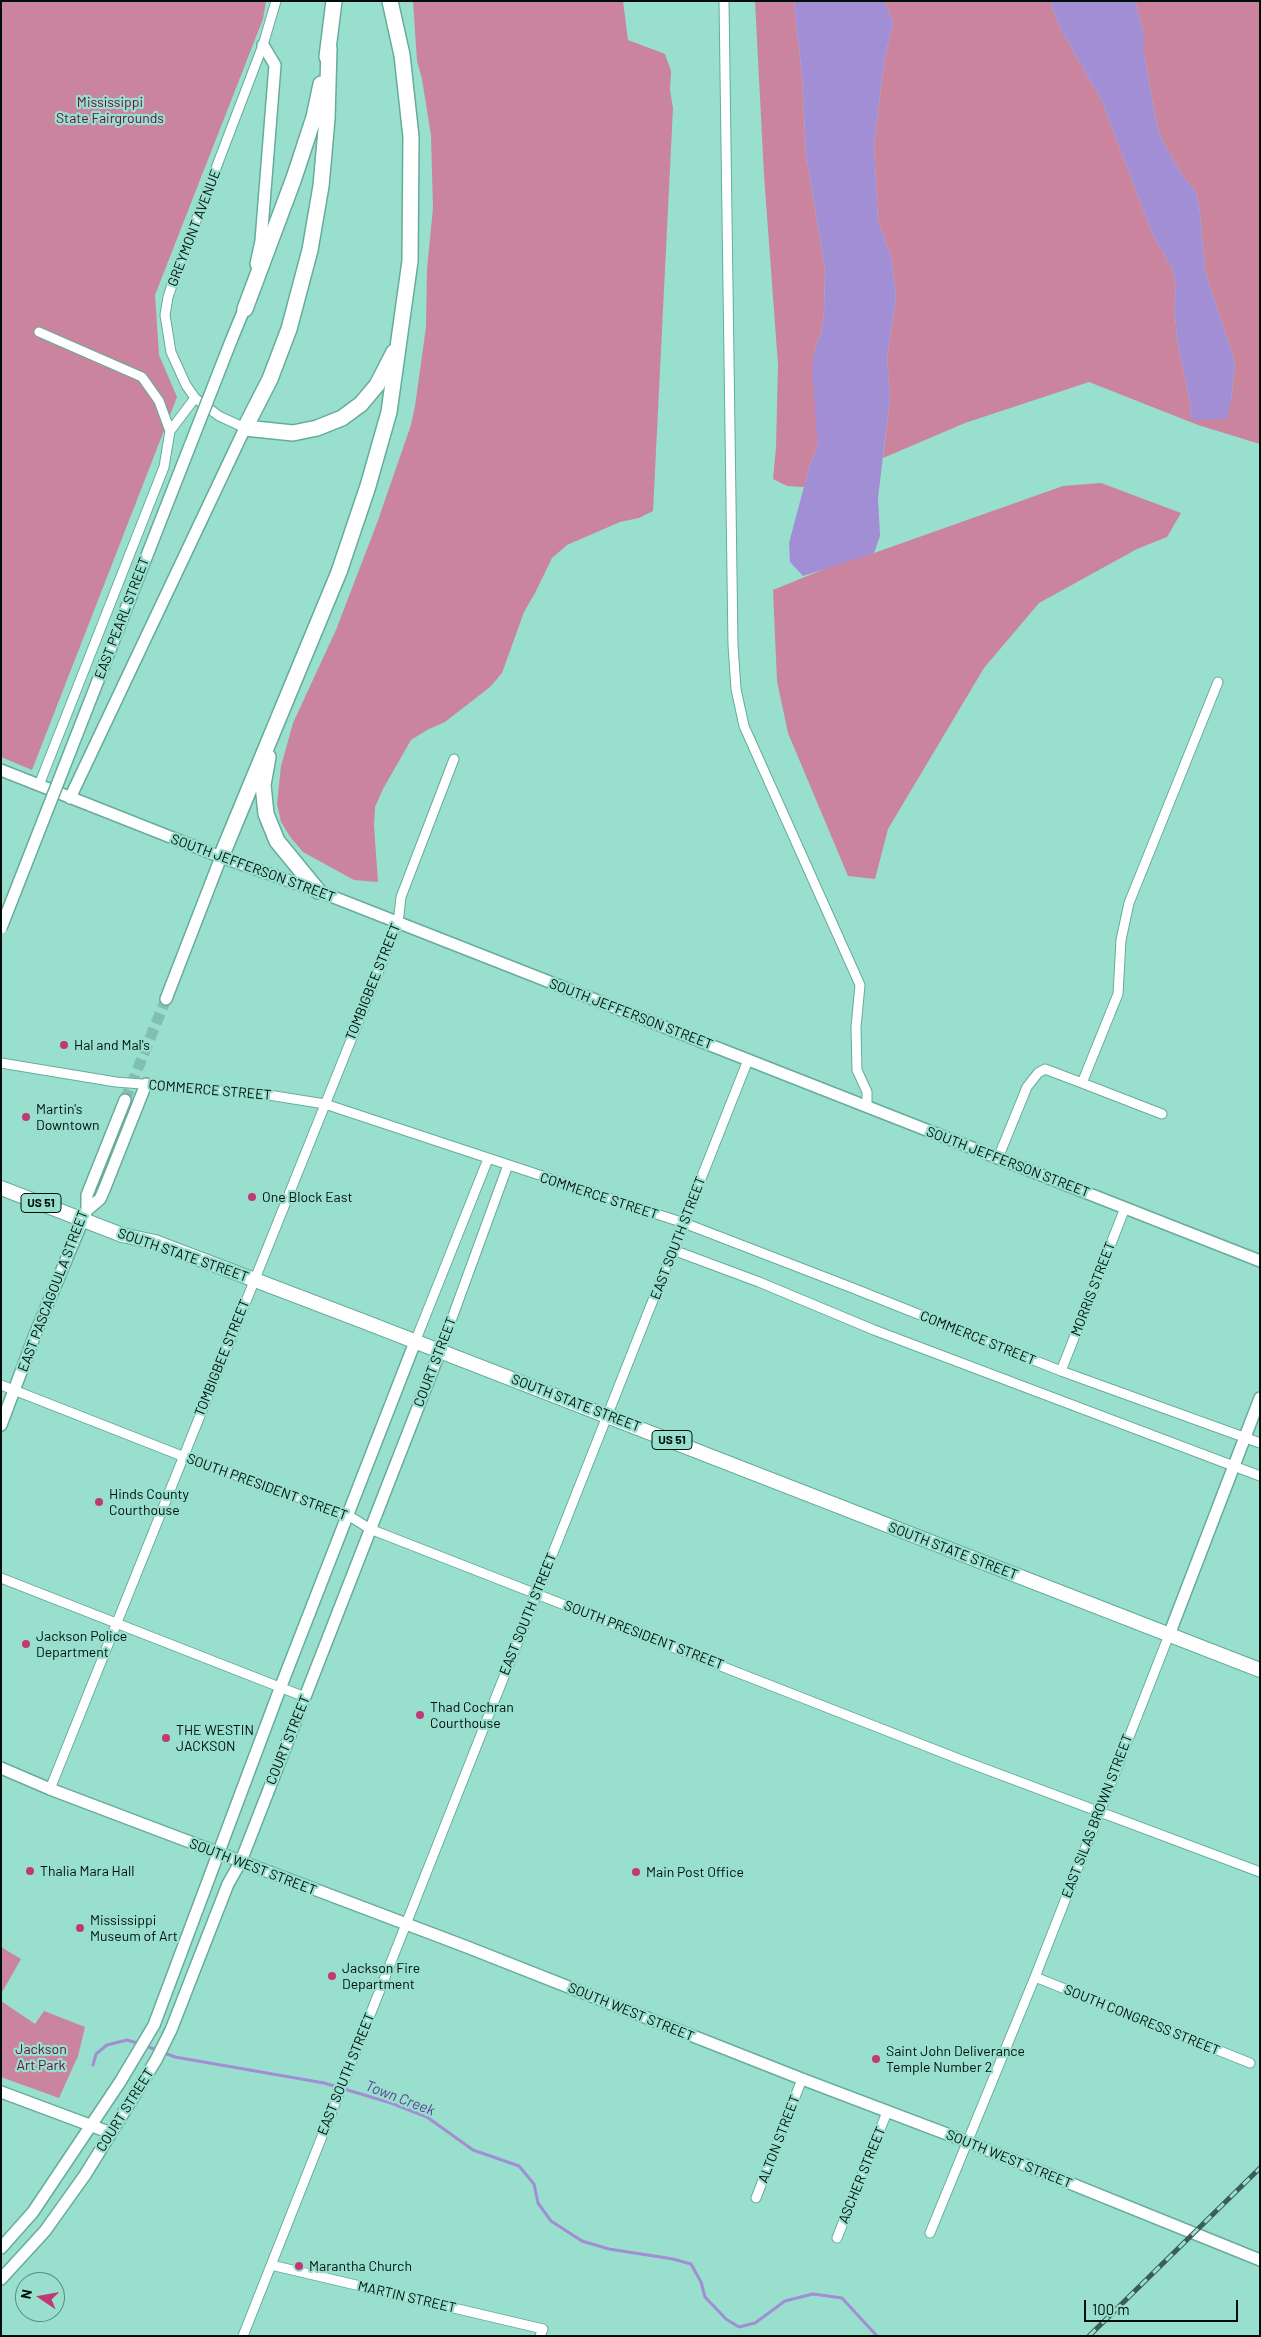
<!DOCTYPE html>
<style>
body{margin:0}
#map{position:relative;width:1261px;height:2337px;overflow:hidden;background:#98dfcd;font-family:Barlow,sans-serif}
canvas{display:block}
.frame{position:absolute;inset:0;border:2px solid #000f0b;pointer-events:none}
.north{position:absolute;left:15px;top:2272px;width:50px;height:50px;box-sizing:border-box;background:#98dfcd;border:1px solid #5b8c7f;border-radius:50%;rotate:282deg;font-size:14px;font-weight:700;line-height:20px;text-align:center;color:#000f0b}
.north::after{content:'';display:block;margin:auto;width:18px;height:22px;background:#c03875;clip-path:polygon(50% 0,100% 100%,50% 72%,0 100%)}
.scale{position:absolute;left:1084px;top:2300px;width:154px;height:22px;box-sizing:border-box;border:2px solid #000f0b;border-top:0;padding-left:6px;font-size:15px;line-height:18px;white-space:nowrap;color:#000f0b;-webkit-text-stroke:4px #98dfcd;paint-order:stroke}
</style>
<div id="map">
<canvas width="1261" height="2337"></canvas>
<div class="frame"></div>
<div class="north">N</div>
<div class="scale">100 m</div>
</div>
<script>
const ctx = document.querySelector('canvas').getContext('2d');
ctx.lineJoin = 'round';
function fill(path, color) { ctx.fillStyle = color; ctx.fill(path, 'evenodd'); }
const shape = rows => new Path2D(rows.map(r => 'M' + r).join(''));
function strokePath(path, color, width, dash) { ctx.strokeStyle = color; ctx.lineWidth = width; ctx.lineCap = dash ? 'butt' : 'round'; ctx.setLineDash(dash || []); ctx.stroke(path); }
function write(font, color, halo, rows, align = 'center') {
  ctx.font = font + ' Barlow,sans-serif'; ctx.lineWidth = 4.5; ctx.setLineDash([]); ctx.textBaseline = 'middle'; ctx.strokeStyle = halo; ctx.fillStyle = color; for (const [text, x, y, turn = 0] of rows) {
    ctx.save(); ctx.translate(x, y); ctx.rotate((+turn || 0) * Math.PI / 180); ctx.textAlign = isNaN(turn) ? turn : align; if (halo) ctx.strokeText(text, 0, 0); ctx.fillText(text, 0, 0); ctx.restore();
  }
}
const green = shape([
 [1,1,266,1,263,19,155,295,159,355,177,397,32,770,1,757],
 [413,1,623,1,628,40,665,54,671,71,670,90,673,108,653,511,639,518,620,522,567,545,552,558,535,593,524,612,502,673,490,687,445,722,427,730,411,740,383,789,375,807,374,826,378,882,354,880,303,852,291,838,281,822,277,804,281,766,293,723,336,630,377,523,411,425,415,406,426,327,427,269,433,208,431,136,422,79,417,61],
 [755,1,794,1,802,76,806,153,825,270,824,312,821,333,814,353,818,447,810,464,804,487,787,486,773,479,776,448,778,365,764,175],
 [884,1,1050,1,1060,28,1102,101,1152,233,1171,266,1176,285,1174,306,1178,345,1190,401,1191,419,1231,401,1235,363,1205,271,1200,212,1196,192,1182,175,1161,138,1155,116,1144,53,1144,34,1135,1,1260,1,1260,444,1198,425,1089,382,965,423,883,458,890,398,887,358,896,297,891,257,878,222,874,144,884,62,893,23],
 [1101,483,1181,513,1167,537,1137,549,1039,603,984,668,888,829,875,879,848,876,788,733,777,681,773,590,839,563,874,553,1063,486],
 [1,1947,21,1959,1,1994],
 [1,2001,35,2024,44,2011,85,2027,78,2056,59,2098,1,2077]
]);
const water = shape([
 [794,1,884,1,893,23,884,62,874,144,878,222,891,257,896,297,887,358,890,398,878,498,880,536,874,553,803,576,790,562,789,543,810,464,818,447,812,372,814,353,821,333,824,312,825,270,806,153,802,76],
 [1050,1,1135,1,1144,34,1144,53,1155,116,1161,138,1182,175,1196,192,1200,212,1205,271,1235,363,1231,401,1227,419,1191,420,1190,401,1178,345,1174,306,1176,285,1171,266,1152,233,1102,101,1060,28]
]);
const stream = shape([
 [146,2046,175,2057,324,2083,391,2103,427,2117,473,2150,519,2166,534,2184,538,2203,551,2221,582,2241,609,2249,673,2259,691,2264,701,2282,705,2297,726,2319,739,2327,755,2323,785,2301,813,2294,842,2298,877,2336],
 [93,2065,96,2054,107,2045,127,2040,140,2044]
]);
const secondaryTunnel = shape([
 [125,1100,166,999]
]);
const street = shape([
 [724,1,733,645,736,689,744,726,860,985,856,1027,857,1070,867,1092,867,1107],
 [245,428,219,416,195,398,186,385,171,352,165,315,168,297,176,273,263,45,276,1],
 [170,431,195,398],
 [39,785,164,467,170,431,159,401,142,377,39,332],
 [1,1063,116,1082,256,1093,325,1104,684,1223,850,1287,1061,1371,1260,1443],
 [1082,1083,1162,1114],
 [998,1158,1027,1087,1038,1073,1045,1069,1082,1083,1118,994,1121,940,1129,903,1218,682],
 [673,1250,759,1282,874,1330,1260,1476],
 [415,1342,488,1159],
 [440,1351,508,1165],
 [1061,1371,1125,1208],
 [1,1385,182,1456,348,1515,370,1529,964,1761,1260,1872],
 [1,1578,305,1697],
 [50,1789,398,923,401,897,454,759],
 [1035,1977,1250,2063],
 [756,2198,802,2079],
 [930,2233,1035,1977,1169,1635],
 [837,2238,887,2112],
 [271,2265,543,2329,540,2336],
 [243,2336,748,1060]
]);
const secondary = shape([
 [256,264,261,241,275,65,263,45],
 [231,341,247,302],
 [1,770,221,857,318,891,1260,1261],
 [70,798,245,428],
 [166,999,221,857],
 [87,1210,100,1199,104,1190,146,1084],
 [1,1425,36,1332,87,1210,87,1195,125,1100],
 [1169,1635,1260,1398],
 [1,1768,50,1789,467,1947,802,2079,968,2142,1260,2260],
 [1,2092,111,2133],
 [1,2248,33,2212,120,2082,154,2025,281,1686,415,1342],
 [1,2279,45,2231,85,2175,156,2060,171,2030,228,1884,241,1861,305,1697,440,1351]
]);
const primary = shape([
 [1,1188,122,1235,155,1242,360,1320,1260,1670]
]);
const highway = shape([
 [329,48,327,119,321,186,310,250,289,329,270,379,245,428,293,433,317,428,342,418,361,404,377,385,394,352],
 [327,57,334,1],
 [245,309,294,178,314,117,321,84],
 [268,757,263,785,266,814,277,841,318,891],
 [221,857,339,572,368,486,389,412,410,261,411,137,402,55,390,1]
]);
const rail = shape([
 [1089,2336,1260,2168]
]);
const secondaryBridge = shape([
 [1,928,231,341]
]);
const markers = [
 [64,1045,5,"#c03875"],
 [26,1117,5,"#c03875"],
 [252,1197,5,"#c03875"],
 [99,1502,5,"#c03875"],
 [26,1644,5,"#c03875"],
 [420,1715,5,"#c03875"],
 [166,1738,5,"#c03875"],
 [30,1871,5,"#c03875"],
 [636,1872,5,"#c03875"],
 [80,1928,5,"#c03875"],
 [332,1976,5,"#c03875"],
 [876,2059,5,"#c03875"],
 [299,2266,5,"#c03875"]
];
const shields = [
 [41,1203,40],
 [672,1440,40]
];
const shieldNames = [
 ["US 51",41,1203],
 ["US 51",672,1440]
];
const parkNames = [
 ["Mississippi",110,102],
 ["State Fairgrounds",110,118],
 ["Jackson",41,2049],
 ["Art Park",41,2065]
];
const streetNames = [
 ["GREYMONT AVENUE",194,228,-69],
 ["EAST PEARL STREET",122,618,-69],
 ["SOUTH JEFFERSON STREET",253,868,20],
 ["TOMBIGBEE STREET",373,982,-68],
 ["SOUTH JEFFERSON STREET",631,1014,21],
 ["COMMERCE STREET",210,1090,5],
 ["SOUTH JEFFERSON STREET",1008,1162,21],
 ["COMMERCE STREET",599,1196,18],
 ["EAST SOUTH STREET",678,1238,-69],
 ["SOUTH STATE STREET",183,1255,19],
 ["MORRIS STREET",1093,1289,-69],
 ["EAST PASCAGOULA STREET",53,1291,-69],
 ["COMMERCE STREET",978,1338,22],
 ["TOMBIGBEE STREET",222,1358,-68],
 ["COURT STREET",435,1362,-69],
 ["SOUTH STATE STREET",576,1403,21],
 ["SOUTH PRESIDENT STREET",267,1487,20],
 ["SOUTH STATE STREET",953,1551,21],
 ["EAST SOUTH STREET",528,1614,-68],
 ["SOUTH PRESIDENT STREET",644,1635,21],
 ["COURT STREET",288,1740,-68],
 ["EAST SILAS BROWN STREET",1097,1816,-69],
 ["SOUTH WEST STREET",253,1867,21],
 ["SOUTH WEST STREET",631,2012,22],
 ["SOUTH CONGRESS STREET",1142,2020,22],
 ["EAST SOUTH STREET",346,2074,-68],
 ["COURT STREET",125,2110,-58],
 ["ALTON STREET",779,2139,-69],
 ["SOUTH WEST STREET",1009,2159,22],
 ["ASCHER STREET",862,2175,-68],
 ["MARTIN STREET",407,2297,13]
];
const poiNames = [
 ["Hal and Mal's",74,1045],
 ["Martin's",36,1109],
 ["Downtown",36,1125],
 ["One Block East",262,1197],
 ["Hinds County",109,1494],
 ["Courthouse",109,1510],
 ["Jackson Police",36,1636],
 ["Department",36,1652],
 ["Thad Cochran",430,1707],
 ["Courthouse",430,1723],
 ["THE WESTIN",176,1730],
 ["JACKSON",176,1746],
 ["Thalia Mara Hall",40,1871],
 ["Main Post Office",646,1872],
 ["Mississippi",90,1920],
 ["Museum of Art",90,1936],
 ["Jackson Fire",342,1968],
 ["Department",342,1984],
 ["Saint John Deliverance",886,2051],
 ["Temple Number 2",886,2067],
 ["Marantha Church",309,2266]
];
const waterNames = [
 ["Town Creek",400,2098,21]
];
fill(green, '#cb849d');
fill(water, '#a28ed4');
strokePath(stream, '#a28ed4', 3);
strokePath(secondaryTunnel, '#81c0b0', 11, [11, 5.5]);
strokePath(street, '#66ac9c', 11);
strokePath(secondary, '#66ac9c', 14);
strokePath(primary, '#66ac9c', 16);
strokePath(highway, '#66ac9c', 18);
strokePath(street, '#fff', 9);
strokePath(secondary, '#fff', 11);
strokePath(primary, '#fff', 14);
strokePath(highway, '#fff', 15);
strokePath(rail, '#3a5e55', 5);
strokePath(rail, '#98dfcd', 3, [9]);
strokePath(secondaryBridge, '#66ac9c', 14, []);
strokePath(secondaryBridge, '#fff', 11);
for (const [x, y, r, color] of markers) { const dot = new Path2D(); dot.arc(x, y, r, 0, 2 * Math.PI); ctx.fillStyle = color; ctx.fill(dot); strokePath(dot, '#98dfcd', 2); }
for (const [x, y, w] of shields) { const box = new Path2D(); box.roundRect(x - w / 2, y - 9.5, w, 19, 4); ctx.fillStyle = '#98dfcd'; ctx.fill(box); strokePath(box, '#000f0b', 1); }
write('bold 12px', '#000f0b', null, shieldNames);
write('14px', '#6b0a3c', '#98dfcd', parkNames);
write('14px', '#000f0b', '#98dfcd', streetNames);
write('14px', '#000f0b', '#98dfcd', poiNames, 'left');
write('italic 15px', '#5e4095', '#98dfcd', waterNames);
</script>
